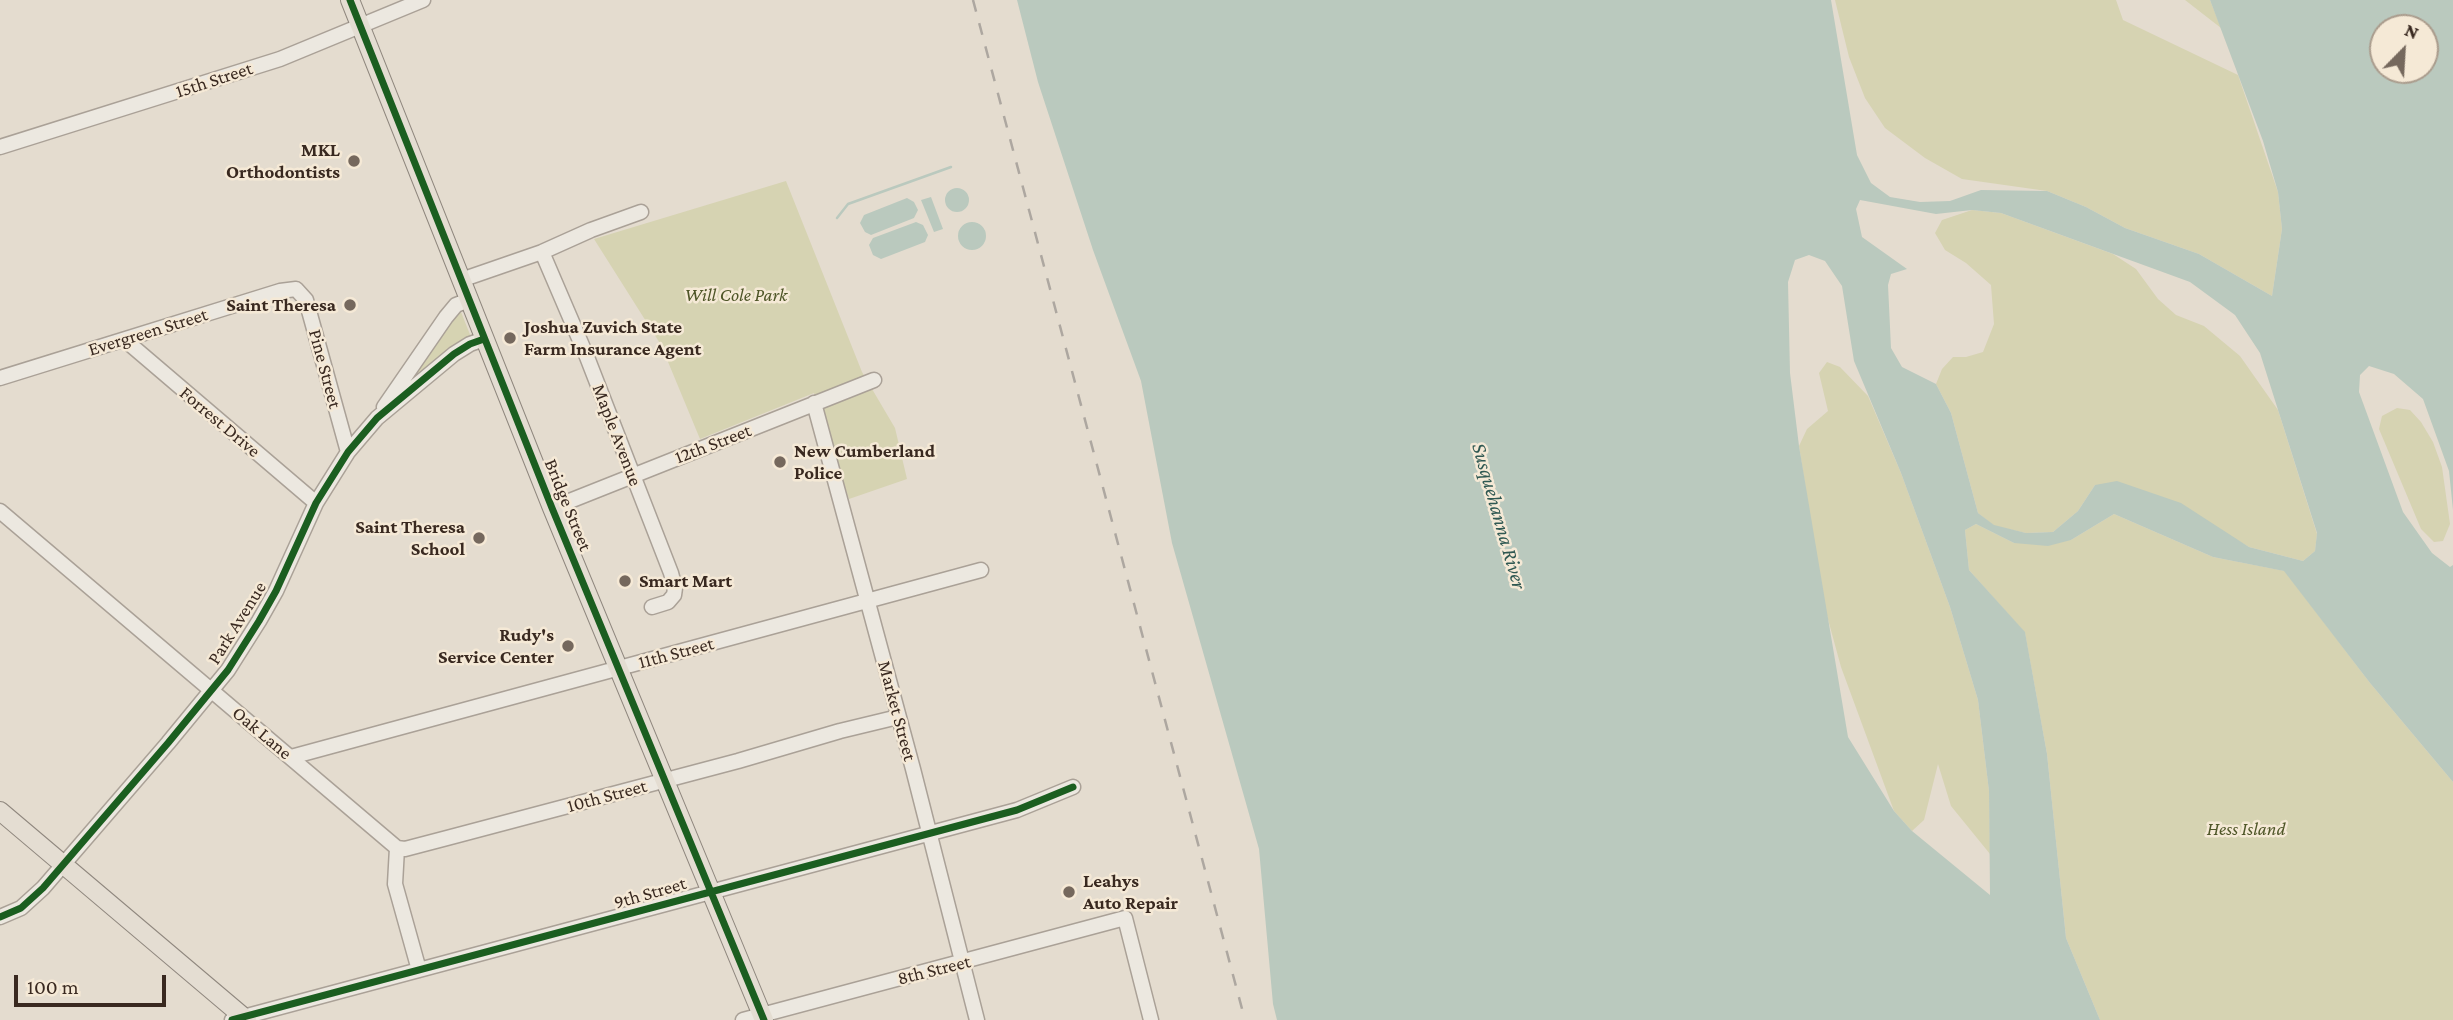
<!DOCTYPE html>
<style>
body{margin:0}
#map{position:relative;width:2453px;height:1020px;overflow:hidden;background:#e4dccf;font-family:"Crimson Pro",serif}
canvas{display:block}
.north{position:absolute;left:2369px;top:14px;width:70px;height:70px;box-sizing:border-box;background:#f5e9d6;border:2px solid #aa9c8d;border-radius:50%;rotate:24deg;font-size:19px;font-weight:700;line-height:28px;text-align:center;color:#392920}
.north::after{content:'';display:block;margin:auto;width:24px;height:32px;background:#75685d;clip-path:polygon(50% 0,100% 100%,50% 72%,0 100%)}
.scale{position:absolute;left:14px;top:975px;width:152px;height:32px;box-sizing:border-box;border:4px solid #392920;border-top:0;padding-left:9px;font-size:21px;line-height:24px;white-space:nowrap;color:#392920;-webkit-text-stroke:5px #f5e9d6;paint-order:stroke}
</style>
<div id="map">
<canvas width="2453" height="1020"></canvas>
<div class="north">N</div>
<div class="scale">100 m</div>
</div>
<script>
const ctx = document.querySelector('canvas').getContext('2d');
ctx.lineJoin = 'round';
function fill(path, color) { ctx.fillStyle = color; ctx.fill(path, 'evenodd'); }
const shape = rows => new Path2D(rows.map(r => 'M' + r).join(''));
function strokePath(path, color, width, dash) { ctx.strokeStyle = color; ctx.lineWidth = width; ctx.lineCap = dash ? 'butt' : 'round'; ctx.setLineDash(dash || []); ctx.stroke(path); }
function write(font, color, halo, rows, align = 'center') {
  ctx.font = font + ' "Crimson Pro",serif'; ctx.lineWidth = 5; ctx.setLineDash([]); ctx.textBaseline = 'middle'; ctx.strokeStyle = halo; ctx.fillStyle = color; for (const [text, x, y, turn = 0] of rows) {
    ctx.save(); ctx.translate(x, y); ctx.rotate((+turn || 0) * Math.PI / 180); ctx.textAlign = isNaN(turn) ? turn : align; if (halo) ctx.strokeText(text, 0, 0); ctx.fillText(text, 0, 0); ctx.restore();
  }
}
const green = shape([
 [1835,0,2116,0,2123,20,2238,75,2278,192,2282,229,2272,296,2199,254,2125,228,2086,207,2047,191,1962,179,1925,158,1885,128,1865,98,1849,57],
 [2185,0,2210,0,2221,28],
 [786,181,862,372,895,428,907,479,849,499,814,393,700,439,661,345,594,239],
 [1972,210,2001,213,2113,254,2136,269,2158,299,2176,315,2204,326,2240,356,2278,410,2317,534,2315,551,2303,561,2249,547,2221,531,2095,485,2078,511,2053,532,2026,533,1994,526,1978,513,1951,413,1936,384,1942,369,1953,357,1966,357,1983,352,1994,324,1991,285,1966,263,1945,250,1935,233,1942,220],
 [461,312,471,337,416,377,414,376,456,314],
 [1827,362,1840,367,1868,396,1901,473,1950,607,1978,700,1989,791,1990,854,1951,806,1938,764,1924,820,1912,831,1894,811,1841,667,1823,601,1799,446,1807,429,1828,411,1819,373],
 [2397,408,2410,410,2421,422,2433,442,2442,467,2450,524,2443,541,2434,542,2421,529,2379,429,2382,416],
 [2114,514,2213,557,2285,571,2370,683,2453,782,2453,1020,2100,1020,2066,938,2047,754,2025,633,1969,570,1965,530,1976,524,2014,543,2071,540]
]);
const water = shape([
 [1017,0,1831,0,1857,155,1871,183,1890,197,1920,202,1950,201,1981,190,2047,191,2086,207,2125,228,2199,254,2272,296,2282,229,2278,192,2263,141,2210,0,2453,0,2453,510,2449,471,2423,399,2394,374,2369,366,2360,375,2359,392,2403,512,2432,553,2450,567,2453,565,2453,782,2370,683,2284,571,2213,557,2114,514,2071,540,2048,546,2014,543,1976,524,1965,530,1969,570,2025,632,2047,754,2066,938,2100,1020,1277,1020,1273,1004,1259,849,1172,543,1141,381,1093,250,1038,82],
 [2383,28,2425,28,2425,70,2383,70],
 [1860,200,1936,214,1972,210,2001,213,2190,282,2235,315,2260,353,2317,533,2315,551,2303,561,2249,547,2181,503,2117,481,2095,485,2078,511,2053,532,2026,533,1994,525,1978,513,1951,413,1936,384,1902,367,1891,348,1888,285,1891,274,1907,269,1862,237,1856,209],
 [1809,255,1825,261,1842,286,1854,361,1901,473,1950,607,1978,700,1989,791,1990,895,1912,831,1894,811,1848,737,1799,446,1790,373,1788,282,1795,260],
 '945 200a12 12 0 1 1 24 0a12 12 0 1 1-24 0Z',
 [931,197,943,229,934,232,921,200],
 [907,198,914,202,918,210,914,218,871,235,865,232,860,223,864,215],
 [916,222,923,225,928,235,925,242,881,259,873,255,869,245,873,238],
 '958 236a14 14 0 1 1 28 0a14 14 0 1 1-28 0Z'
]);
const stream = shape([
 [837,218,848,204,951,167]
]);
const minor = shape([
 [0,147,280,59,423,0],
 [542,252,587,357,671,573,675,588,674,595,668,602,652,607],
 [461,280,542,252,591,230,641,212],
 [125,340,316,503],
 [0,378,280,291,296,289,306,300,348,452],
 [814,403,913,769,977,1020],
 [384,407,446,317,456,305,469,300],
 [552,508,874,380],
 [0,511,397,848,395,884,419,970],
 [291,757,981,570],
 [397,848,405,849,447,838,738,761,840,731,898,717],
 [0,917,21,908,43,888,168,743,228,670,259,621,276,591,316,503,348,452,377,418,454,354,470,344,484,339],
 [232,1020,1017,810,1073,787],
 [743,1020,1125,918,1151,1020]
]);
const major = shape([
 [350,0,552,508,764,1020],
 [0,811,247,1020]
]);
const rail = shape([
 [973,0,1245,1020]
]);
const cycleway = shape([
 [350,0,552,508,764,1020],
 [0,917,21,908,43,888,168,743,228,670,259,621,276,591,316,503,348,452,377,418,454,354,470,344,484,339],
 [232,1020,1017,810,1073,787]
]);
const markers = [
 [354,161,7,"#75685d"],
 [350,305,7,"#75685d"],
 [510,338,7,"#75685d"],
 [780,462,7,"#75685d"],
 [479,538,7,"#75685d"],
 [625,581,7,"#75685d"],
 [568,646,7,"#75685d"],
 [1069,892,7,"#75685d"]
];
const streetNames = [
 ["15th Street",214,80,-18],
 ["Evergreen Street",148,332,-17],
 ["Pine Street",325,369,75],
 ["Forrest Drive",220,422,40],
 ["Maple Avenue",617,435,69],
 ["12th Street",713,444,-21],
 ["Bridge Street",568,505,68],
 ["Park Avenue",237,623,-58],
 ["11th Street",676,653,-15],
 ["Market Street",897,711,75],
 ["Oak Lane",262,733,40],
 ["10th Street",607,796,-15],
 ["9th Street",650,893,-16],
 ["8th Street",934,970,-14]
];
const poiNames = [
 ["MKL",340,150],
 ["Orthodontists",340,172],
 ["Saint Theresa",336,305],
 ["Joshua Zuvich State",524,327,"left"],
 ["Farm Insurance Agent",524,349,"left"],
 ["New Cumberland",794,451,"left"],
 ["Police",794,473,"left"],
 ["Saint Theresa",465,527],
 ["School",465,549],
 ["Smart Mart",639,581,"left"],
 ["Rudy's",554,635],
 ["Service Center",554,657],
 ["Leahys",1083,881,"left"],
 ["Auto Repair",1083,903,"left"]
];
const parkNames = [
 ["Will Cole Park",736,295],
 ["Hess Island",2246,829]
];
const waterNames = [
 ["Susquehanna River",1499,516,74]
];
fill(green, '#d6d3b2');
fill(water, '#bac9be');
strokePath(stream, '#bac9be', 2.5);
strokePath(minor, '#aaa197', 17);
strokePath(major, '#8f877e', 20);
strokePath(minor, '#ece8e0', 14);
strokePath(major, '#e4ddd2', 18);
strokePath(rail, '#ada7a0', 2.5, [12, 12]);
strokePath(cycleway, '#1b5e20', 7);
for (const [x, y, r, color] of markers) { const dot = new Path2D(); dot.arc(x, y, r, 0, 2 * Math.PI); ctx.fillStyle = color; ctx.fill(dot); strokePath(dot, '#f5e9d6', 2.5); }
write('19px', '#392920', '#f5e9d6', streetNames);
write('bold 19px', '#392920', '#f5e9d6', poiNames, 'right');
write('italic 19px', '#4e5527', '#f5e9d6', parkNames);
write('italic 21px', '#2f5852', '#f5e9d6', waterNames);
</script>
